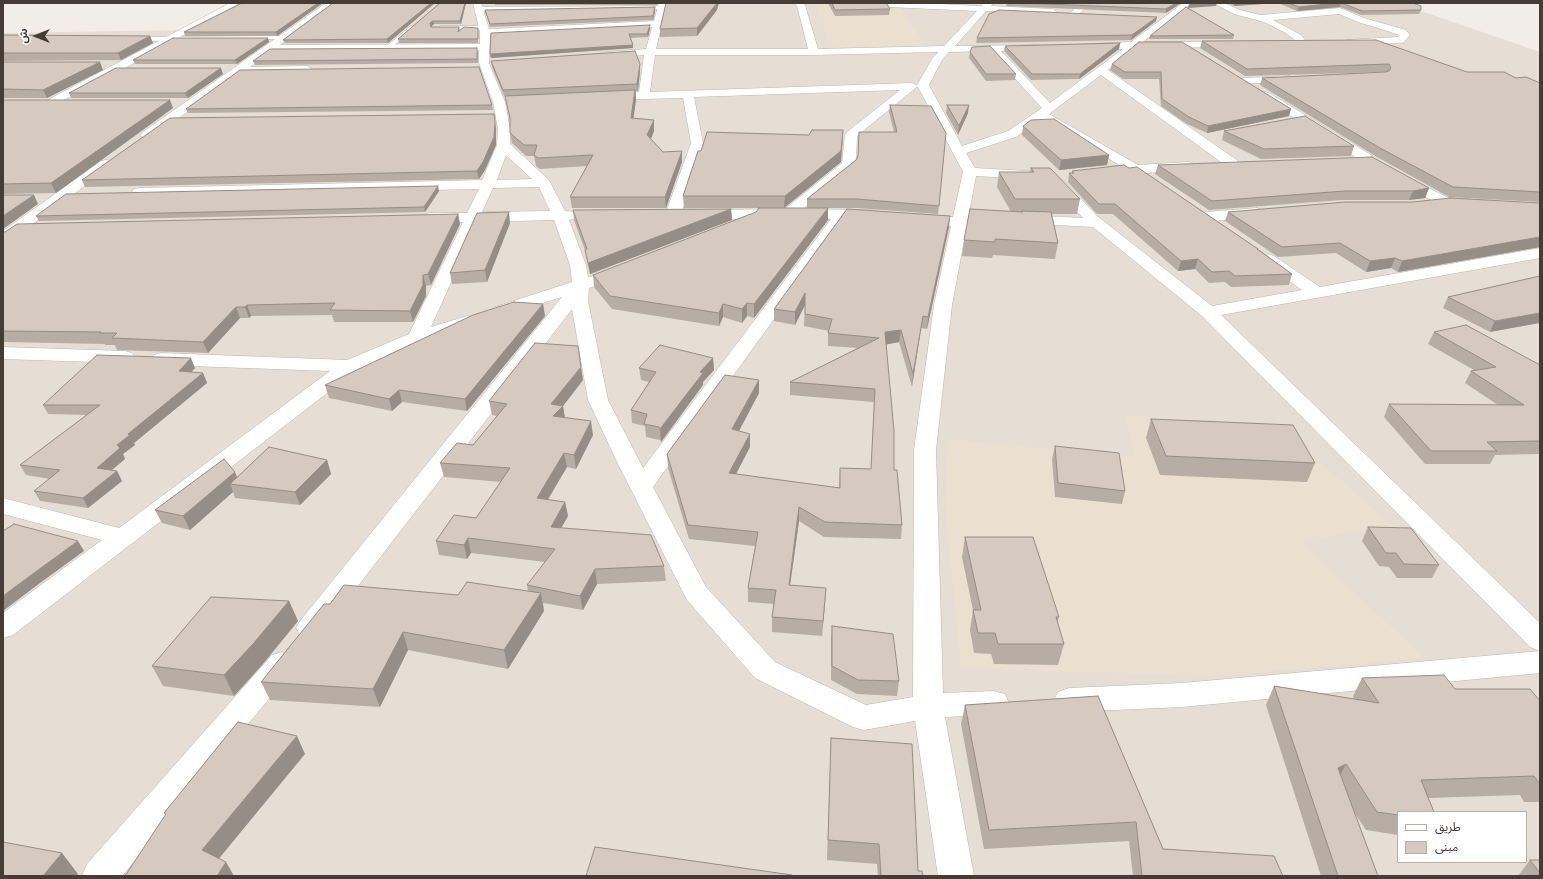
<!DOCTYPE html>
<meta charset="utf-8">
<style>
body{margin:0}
#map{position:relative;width:1543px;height:879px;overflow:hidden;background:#f2ede6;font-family:"Work Sans","Noto Sans Arabic",sans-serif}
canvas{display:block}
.frame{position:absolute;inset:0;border:4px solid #443c35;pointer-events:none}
.legend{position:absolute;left:1397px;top:811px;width:130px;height:52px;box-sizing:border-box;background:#fff;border:1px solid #b4b1ae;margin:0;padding:5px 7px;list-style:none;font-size:12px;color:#443c35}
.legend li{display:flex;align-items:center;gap:8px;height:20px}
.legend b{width:20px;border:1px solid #b4b1ae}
.north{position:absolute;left:16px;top:16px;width:40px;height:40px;-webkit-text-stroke:3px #fff;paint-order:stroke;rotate:270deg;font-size:11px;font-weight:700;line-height:16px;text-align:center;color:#443c35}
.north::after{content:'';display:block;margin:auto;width:14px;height:18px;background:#443c35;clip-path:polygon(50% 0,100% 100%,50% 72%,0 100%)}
</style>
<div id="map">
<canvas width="1543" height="879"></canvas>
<div class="frame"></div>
<ul class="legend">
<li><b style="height:5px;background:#fff"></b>طريق</li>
<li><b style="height:11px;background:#d6c9bf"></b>مبنى</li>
</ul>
<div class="north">ش</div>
</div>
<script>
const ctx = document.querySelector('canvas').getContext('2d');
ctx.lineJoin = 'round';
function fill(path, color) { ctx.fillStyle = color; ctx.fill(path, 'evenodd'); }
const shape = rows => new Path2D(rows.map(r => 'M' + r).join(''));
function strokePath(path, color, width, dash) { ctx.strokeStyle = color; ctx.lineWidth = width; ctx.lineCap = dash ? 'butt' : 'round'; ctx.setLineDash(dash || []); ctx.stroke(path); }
const residential = shape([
 [245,3,1398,3,1540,52,1540,876,3,876,3,33,185,30],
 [1398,812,1526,812,1526,862,1398,862]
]);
const education = shape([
 [828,3,900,7,927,47,830,47,815,4],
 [1125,415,1279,426,1400,532,1381,527,1301,542,1425,658,1213,676,961,668,945,506,948,439,1135,457]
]);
const service = shape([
 [662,6,665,8,664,9,479,11,476,9,479,7,662,6],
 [411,26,416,27,391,48,387,48,387,46,411,26],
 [441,26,484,26,487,28,484,30,439,29,439,27,441,26],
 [284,36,287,38,286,39,133,41,130,39,133,37,284,36]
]);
const minor = shape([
 [230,3,240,3,127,67,52,106,48,108,44,106,42,104,44,102,230,3],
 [326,3,336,3,280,45,480,44,480,32,473,3,481,3,489,29,654,21,659,3,667,3,656,49,808,49,797,6,795,3,804,3,805,5,818,49,944,46,977,11,866,6,862,3,920,3,981,6,984,3,993,3,991,6,1053,9,1057,12,1056,14,986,11,955,46,1039,45,1040,47,1039,49,1035,50,1001,51,1050,103,1123,49,1091,49,1087,48,1086,46,1087,44,1131,42,1183,3,1192,3,1143,42,1234,42,1236,44,1231,47,1135,48,1108,70,1238,161,1240,164,1238,167,1228,167,1101,75,1049,114,1138,165,1188,162,1193,163,1195,166,1193,169,1137,174,1103,174,1101,171,1103,168,1121,166,1041,119,1016,137,966,153,975,168,1028,171,1033,172,1035,175,1033,178,1028,179,976,176,952,305,936,450,943,693,994,691,1005,694,1009,703,1005,712,994,715,945,717,974,876,938,876,915,721,864,730,853,727,755,678,687,600,618,464,588,400,572,309,320,635,310,638,300,635,296,628,300,621,562,297,498,317,492,316,489,312,492,308,572,282,570,265,554,220,478,222,431,327,467,316,474,318,476,322,474,326,424,342,357,370,13,635,3,638,3,613,102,540,3,514,3,498,119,528,330,371,161,365,154,363,151,359,154,355,161,353,347,360,409,334,463,222,429,223,424,221,421,218,424,215,429,213,467,213,479,189,139,196,134,195,132,192,134,189,139,188,482,180,497,145,498,129,493,102,479,63,479,50,271,51,250,67,307,66,312,69,307,72,241,73,151,138,143,138,141,135,143,132,326,3],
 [652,27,646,49,605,52,600,55,605,58,644,55,639,92,606,94,602,95,600,97,602,99,606,100,683,98,691,143,665,215,668,218,673,220,678,218,681,215,703,143,694,97,900,90,847,132,845,135,842,163,785,209,701,210,696,212,693,215,696,218,701,220,789,218,831,219,643,468,608,400,588,301,589,288,599,285,602,281,599,277,593,276,588,277,586,265,569,220,578,218,581,215,578,212,565,211,549,180,510,144,510,129,505,102,489,63,490,35,652,27],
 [990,51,1042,108,1008,131,962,146,929,85,942,60,949,52,990,51],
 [938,52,932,59,917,85,963,172,953,217,919,214,914,216,911,219,914,222,919,224,951,226,934,305,914,450,913,697,866,705,775,662,706,587,653,487,846,219,873,220,878,218,881,215,878,212,873,210,803,209,854,167,856,164,857,136,918,86,912,83,650,92,655,55,814,55,938,52],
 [506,155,532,179,497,180,506,155],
 [539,187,550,211,482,212,493,188,539,187],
 [1081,3,1090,3,1077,16,1071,16,1070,14,1071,12,1081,3],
 [1213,3,1224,3,1240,10,1260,15,1340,8,1364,18,1406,30,1410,35,1404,42,1401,43,1349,45,1346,44,1344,42,1346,40,1398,37,1400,35,1358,22,1339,14,1273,20,1301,35,1305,40,1299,45,1296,46,1291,43,1294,39,1284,32,1264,22,1234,14,1213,3],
 [1289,76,1293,77,1294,79,1293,81,1244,84,1238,81,1244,78,1289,76],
 [1265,92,1269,93,1376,158,1378,161,1376,164,1366,164,1261,97,1259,95,1261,93,1265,92],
 [106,160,111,161,113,164,111,167,9,241,3,243,3,231,101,161,106,160],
 [1401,175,1449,198,1469,199,1474,200,1476,203,1474,206,1469,207,1441,205,1396,182,1394,179,1396,176,1401,175],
 [1058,179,1063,180,1097,216,1212,306,1302,290,1262,262,1260,259,1262,256,1268,254,1274,256,1320,287,1540,248,1540,258,1221,315,1540,623,1540,651,1530,647,1202,316,1093,227,1019,223,1016,220,1019,217,1024,215,1083,218,1051,183,1053,180,1058,179],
 [1257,208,1262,210,1265,213,1262,216,1206,222,1201,220,1198,217,1201,214,1206,212,1257,208],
 [3,347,125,351,132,353,135,357,132,361,125,363,3,359,3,347],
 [1540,651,1540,673,1182,707,1069,712,1058,708,1054,700,1058,692,1069,688,1182,683,1540,651],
 [282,652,292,655,296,663,292,671,122,876,82,876,87,864,272,655,282,652]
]);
const wall = shape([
 [242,3,323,3,277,36,185,36,184,32],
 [333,3,435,3,388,43,285,43,283,40],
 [440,3,466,3,461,24,434,24,431,27,459,27,460,31,478,31,478,43,399,43,398,39],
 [495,3,658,3,657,5,495,5],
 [828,3,886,3,890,9,889,15,835,16],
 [1007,3,1181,3,1166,13,1006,6],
 [1228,3,1413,3,1421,10,1419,14,1361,15,1340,7,1297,11,1278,3,1234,6],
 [655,7,655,11,653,20,490,27,485,10],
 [717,10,697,36,660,37,660,29],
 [1156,21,1131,40,976,43,977,38],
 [650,25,650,29,648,37,630,38,633,48,491,58,490,54],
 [3,35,150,36,153,43,121,60,3,61],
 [1234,35,1233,39,1149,39,1150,36],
 [268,38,269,42,237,64,135,64,133,60],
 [1202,41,1516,78,1540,83,1540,202,1449,197,1377,157,1260,85,1262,78,1386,72,1245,76,1200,48],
 [1139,42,1289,116,1207,133,1187,124,1161,106,1159,79,1123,79,1110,70,1112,64],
 [1120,43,1119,49,1079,79,1031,80,1004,51,1005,46],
 [478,52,478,63,255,65,253,61],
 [970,52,1016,74,1015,80,986,81,969,58],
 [491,61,640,71,638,91,636,91,636,100,633,118,654,120,654,131,651,139,663,152,682,162,666,208,572,208,570,197,587,166,540,169,536,166,534,156,526,156,512,143,510,133,510,121,505,96,513,96,504,96,492,67],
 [3,62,103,70,47,98,3,98],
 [223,74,188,98,71,98,69,93],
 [3,100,173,108,56,193,3,194],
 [492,105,493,110,188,113,186,109],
 [890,105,946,133,938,214,857,208,807,208,807,199,856,160,858,156,894,132,889,112],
 [947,105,968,113,958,135,946,113],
 [1023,126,1109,155,1107,165,1059,170,1022,135],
 [496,129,496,145,485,170,479,179,85,187,82,180],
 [1224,131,1354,146,1351,156,1261,159,1222,140],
 [843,140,841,162,784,208,684,208,683,196],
 [1158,165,1429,188,1425,198,1409,200,1342,200,1209,210,1155,174],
 [1031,168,1080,199,1077,214,1052,214,1058,243,1055,259,993,255,992,258,962,256,964,240,1011,212,997,187,999,172,1030,172],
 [1072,171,1258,249,1292,274,1289,285,1231,287,1225,282,1209,283,1195,269,1178,271,1113,214,1097,214,1068,182,1069,173,1072,173],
 [439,191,425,212,39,221,36,216],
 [1540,203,1540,247,1398,272,1391,268,1366,272,1336,253,1278,257,1225,221,1228,212],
 [731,209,732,220,590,274,587,261,586,253,574,220,573,210],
 [458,214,460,224,431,285,426,286,426,296,413,322,334,322,332,315,251,316,249,318,240,318,208,353,117,350,115,345,105,345,105,344,3,342,3,232],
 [828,220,754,318,747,316,742,323,723,317,719,326,612,309,594,287,593,275],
 [510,223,487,282,452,284,450,273],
 [949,227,927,329,921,328,912,387,899,342,886,344,894,470,902,525,901,539,824,537,799,521,790,585,825,603,822,636,772,632,772,617,774,604,748,602,748,588,755,546,689,539,668,468,667,454,759,380,759,393,739,431,750,447,736,474,839,488,840,468,871,469,874,402,790,395,790,382,858,348,828,346,828,333,829,331,804,326,805,305,795,325,774,321,774,309],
 [1540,276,1490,332,1443,308,1448,297],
 [543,304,545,316,467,411,402,402,392,411,329,398,325,385],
 [1434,332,1540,365,1540,454,1495,455,1490,464,1425,464,1384,417,1389,404,1498,405,1465,383,1471,371,1474,370,1428,344],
 [713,358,714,370,703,382,703,385,661,442,660,440,646,437,645,426,632,423,631,410,649,382,641,380,639,368],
 [195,368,191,372,203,373,207,383,134,443,135,445,123,454,125,459,112,470,117,471,122,481,88,508,40,501,34,491,50,479,26,475,20,465,87,415,48,414,43,405],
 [583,380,563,406,565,418,593,435,576,469,567,467,547,500,565,502,568,516,561,528,664,566,666,581,597,584,583,610,543,603,544,611,508,669,408,650,380,707,270,700,261,682,330,604,458,595,528,591,527,585,545,562,471,553,467,559,439,555,436,541,476,518,501,482,444,477,440,463,473,445,497,416,492,415,489,401],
 [1151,419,1315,463,1307,482,1160,475,1146,438],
 [1055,446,1125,491,1122,504,1055,497,1052,459],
 [327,460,331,474,300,505,235,498,233,492,190,530,162,523,155,510,237,478],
 [1368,527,1439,565,1432,578,1397,578,1389,567,1379,566,1362,541],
 [965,537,1059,617,1057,624,1064,644,1058,665,994,664,991,654,974,653,970,630,973,610,962,557],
 [289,601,298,621,262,665,234,696,163,686,152,666],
 [832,626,899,681,897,696,857,694,831,680,831,640],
 [1362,678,1455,689,1540,701,1540,802,1524,802,1520,795,1429,798,1398,812,1398,835,1366,830,1354,812,1378,876,1321,876,1266,705,1274,686,1354,699,1353,696],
 [1098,696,1163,849,1283,876,1133,876,1129,841,984,849,961,724,965,705],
 [831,738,918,871,923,876,878,876,877,864,827,860],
 [1530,860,1540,860,1540,876,1518,876]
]);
const shadedWall = shape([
 [318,3,323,3,277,36,276,32],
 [431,3,435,3,388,43,387,39],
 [465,3,466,3,461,24,460,21],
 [717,3,719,3,717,10,697,36,697,28],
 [1176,3,1181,3,1166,13,1166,9],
 [1207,3,1217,3,1216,6,1188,8,1189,4],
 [1234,3,1278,3,1234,6],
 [1336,3,1341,3,1340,7,1297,11,1299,7],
 [655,7,655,11,653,20,653,16],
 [1157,17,1156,21,1131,40,1132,35],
 [433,21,434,24,430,27,430,23],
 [650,25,650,29,648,37,647,34],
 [150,36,153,43,121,60,118,53],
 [268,38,269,42,237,64,235,60],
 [1120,43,1119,49,1079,79,1080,74],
 [633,45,633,48,491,58,490,54],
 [100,62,103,70,47,98,43,90],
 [640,64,640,71,638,91,637,84],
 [221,68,223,74,188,98,185,93],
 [635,90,636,100,632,129,631,118],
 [170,100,173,108,56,193,51,183],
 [969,105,968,113,958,135,959,126],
 [1291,109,1289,116,1207,133,1208,126],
 [654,120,654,131,648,146,647,135],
 [495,122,496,129,496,145,485,170,479,179,477,171],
 [843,130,841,162,784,208,785,196],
 [682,151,682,162,666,208,665,197],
 [1109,155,1107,165,1059,170,1061,160],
 [438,186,439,191,425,212,424,207],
 [1429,188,1425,198,1409,200,1413,191],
 [34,195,38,204,3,229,3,216],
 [828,208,828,220,754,318,754,304],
 [731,209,732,220,590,274,588,263],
 [509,212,510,223,487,282,485,270],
 [458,214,460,224,431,285,428,274],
 [950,216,949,227,927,329,928,317],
 [1540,237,1540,247,1398,272,1402,261],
 [1395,258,1391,268,1366,272,1370,261],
 [1198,259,1195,269,1178,271,1181,261],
 [423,275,426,286,426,296,413,322,410,311],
 [805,293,805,305,795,325,795,312],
 [747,303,747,316,742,323,742,309],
 [543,304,545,316,467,411,465,399],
 [723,304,723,317,719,326,719,313],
 [247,305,251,316,249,318,245,307],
 [236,307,240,318,208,353,203,342],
 [1540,313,1540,323,1490,332,1495,321],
 [923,316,921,328,912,387,913,374],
 [901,330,899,342,884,345,885,332],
 [191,358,195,368,183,380,179,371],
 [713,358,714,370,703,382,703,385,661,442,660,429,700,372],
 [581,367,583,380,563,406,565,419,555,430,551,404],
 [203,373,207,383,134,443,135,445,123,454,125,459,102,478,97,468,117,445,128,434],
 [759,380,759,393,733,442,732,429],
 [399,390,402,402,392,411,389,399],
 [591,421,593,435,576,469,574,455],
 [750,434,750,447,729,487,729,473],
 [564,453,567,467,540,513,537,498],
 [327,460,331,474,300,505,295,492],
 [117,471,122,481,88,508,83,498],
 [235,472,240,485,230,484,233,492,190,530,183,516],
 [565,502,568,516,554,541,551,527],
 [799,507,799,521,788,600,789,585],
 [468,538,471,553,467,559,464,545],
 [78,541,84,551,40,583,3,611,3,596,34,573],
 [595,569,597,584,583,610,580,596],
 [826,588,825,603,822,636,823,621],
 [541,593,544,611,508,669,504,650],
 [289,601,298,621,262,665,234,696,224,675],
 [403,632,408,650,380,707,373,689],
 [297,736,305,754,212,867,202,850],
 [1346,764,1336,783,1338,768],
 [62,853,78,874,76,876,43,876],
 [226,862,234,876,217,876]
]);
const building = shape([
 [242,3,318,3,276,32,184,32,242,3],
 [333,3,431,3,387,39,283,40,333,3],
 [440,3,465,3,460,21,433,21,430,23,431,27,459,27,458,32,464,27,478,28,478,39,398,39,440,3],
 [666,3,717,3,697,28,660,29,666,3],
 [832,3,886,3,890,9,835,10,832,3],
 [1023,3,1176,3,1166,9,1023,3],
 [1190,3,1207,3,1189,4,1190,3],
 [1289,3,1336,3,1299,7,1289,3],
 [1342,3,1413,3,1421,6,1421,10,1362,11,1342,3],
 [655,7,653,16,490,24,485,10,655,7],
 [1186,7,1234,35,1150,36,1186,7],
 [999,10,1157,17,1132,35,977,38,989,14,999,10],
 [650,25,647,34,629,34,633,45,490,54,491,33,650,25],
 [3,35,150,36,118,53,3,53,3,35],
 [173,38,268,38,235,60,133,60,173,38],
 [1376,40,1467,72,1504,72,1516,78,1526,77,1540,83,1540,192,1453,187,1380,148,1262,78,1385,72,1389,71,1391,68,1389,64,1247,69,1202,41,1376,40],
 [1139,42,1182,42,1291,109,1208,126,1189,117,1162,99,1161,72,1125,72,1112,64,1139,42],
 [1120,43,1080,74,1032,74,1005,46,1120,43],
 [990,46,1016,74,986,74,970,52,972,47,990,46],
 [477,48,477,59,253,61,270,49,477,48],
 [635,51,640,64,637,84,503,90,491,61,635,51],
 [3,62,100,62,43,90,3,89,3,62],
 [479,67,492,105,186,109,240,70,479,67],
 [116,68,221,68,185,93,69,93,116,68],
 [635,90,631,118,654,120,647,135,663,152,682,151,665,197,570,197,593,155,538,158,534,155,537,145,524,145,510,133,510,118,505,96,635,90],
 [3,100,170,100,51,183,3,184,3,100],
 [890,105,931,106,946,133,939,206,857,199,807,199,856,160,858,156,859,132,897,132,890,105],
 [947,105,969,105,959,126,947,105],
 [494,114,495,122,494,137,483,162,477,171,82,180,170,118,494,114],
 [1305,116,1354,146,1264,149,1224,131,1305,116],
 [1054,119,1109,155,1061,160,1023,126,1031,120,1054,119],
 [812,130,843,130,841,151,785,196,683,196,698,151,701,151,707,132,809,135,812,130],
 [1372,157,1429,188,1413,191,1345,191,1212,201,1158,165,1372,157],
 [1124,165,1129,168,1137,167,1258,249,1257,249,1292,274,1235,276,1229,271,1212,272,1198,259,1181,261,1115,204,1099,204,1069,173,1074,173,1072,171,1124,165],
 [1031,168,1050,168,1080,199,1015,199,999,172,1034,172,1031,168],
 [438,186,424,207,36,216,66,194,438,186],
 [3,195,34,195,3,216,3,195],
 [1450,198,1540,203,1540,237,1402,261,1395,258,1370,261,1340,243,1282,247,1228,212,1345,202,1413,202,1450,198],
 [759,208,828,208,754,304,747,303,742,309,723,304,719,313,610,296,593,275,756,212,759,208],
 [731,209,588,263,585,250,587,249,573,210,731,209],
 [847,209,950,216,928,317,923,316,913,374,901,330,885,332,894,431,894,470,897,470,902,525,825,522,799,507,789,585,826,588,823,621,772,617,776,590,748,588,758,532,688,525,667,454,725,375,759,380,732,429,750,434,729,473,840,488,840,468,871,469,875,389,790,382,879,338,828,333,832,319,805,314,805,293,795,312,774,309,847,209],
 [970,209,1023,212,1022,211,1051,212,1058,243,995,239,995,242,964,240,970,209],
 [509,212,485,270,450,273,477,213,509,212],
 [458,214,428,274,423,275,423,285,410,311,330,310,335,303,247,305,245,307,236,307,203,342,112,338,117,333,100,333,101,332,3,331,3,232,5,232,17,224,458,214],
 [1540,276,1540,313,1495,321,1448,297,1540,276],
 [514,302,543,304,465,399,399,390,389,399,325,385,473,315,514,302],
 [1466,325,1540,365,1540,441,1487,442,1497,451,1431,451,1389,404,1524,405,1471,371,1496,367,1434,332,1466,325],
 [535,343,578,346,581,367,551,404,563,406,553,416,591,421,574,455,564,453,537,498,565,502,551,527,651,535,664,566,595,569,580,596,527,585,555,549,468,538,464,545,436,541,454,515,476,518,510,468,440,463,457,443,473,445,507,404,489,401,535,343],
 [660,345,713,358,700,372,703,373,660,429,659,427,644,424,647,414,631,410,656,372,639,368,660,345],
 [97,355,191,358,179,371,203,373,128,434,130,435,117,445,120,448,97,468,117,471,83,498,34,491,60,470,20,465,100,405,43,405,97,355],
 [1151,419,1293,425,1315,463,1166,456,1151,419],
 [1055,446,1119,453,1125,491,1058,483,1055,446],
 [269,447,327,460,295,492,230,484,269,447],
 [224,459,235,472,183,516,155,510,224,459],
 [14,524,78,541,34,573,3,596,3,531,14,524],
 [1368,527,1411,528,1439,565,1404,564,1396,553,1386,553,1368,527],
 [965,537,1033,537,1059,617,1056,617,1064,644,998,644,995,633,978,633,973,610,981,610,965,537],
 [467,582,541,593,504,650,403,632,373,689,261,682,324,604,330,604,344,585,458,595,467,582],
 [211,597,289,601,253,644,224,675,152,666,211,597],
 [832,626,893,634,899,681,858,680,832,666,832,626],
 [1444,675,1455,689,1530,689,1540,701,1540,783,1539,783,1534,776,1421,780,1434,812,1398,812,1398,815,1377,812,1346,764,1338,768,1378,876,1338,876,1274,686,1379,703,1362,678,1444,675],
 [1098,696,1163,849,1274,856,1283,876,1142,876,1136,822,989,830,965,705,1098,696],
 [238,722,297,736,202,850,226,862,217,876,125,876,166,814,164,813,238,722],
 [831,738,912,744,918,871,922,871,923,876,881,876,879,844,828,840,831,738],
 [3,842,62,853,43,876,3,876,3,842],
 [595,847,792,875,791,876,586,876,595,847],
 [1530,860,1540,860,1540,873,1530,860]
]);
fill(residential, '#e6ded4');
fill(education, '#ebdfd0');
strokePath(service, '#c0b6ac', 1);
strokePath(minor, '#c0b6ac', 1);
fill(service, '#fff');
fill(minor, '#fff');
fill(wall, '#b8ada4');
fill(shadedWall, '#968d86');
fill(building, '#d6c9bf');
strokePath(building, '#968d86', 1);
</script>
